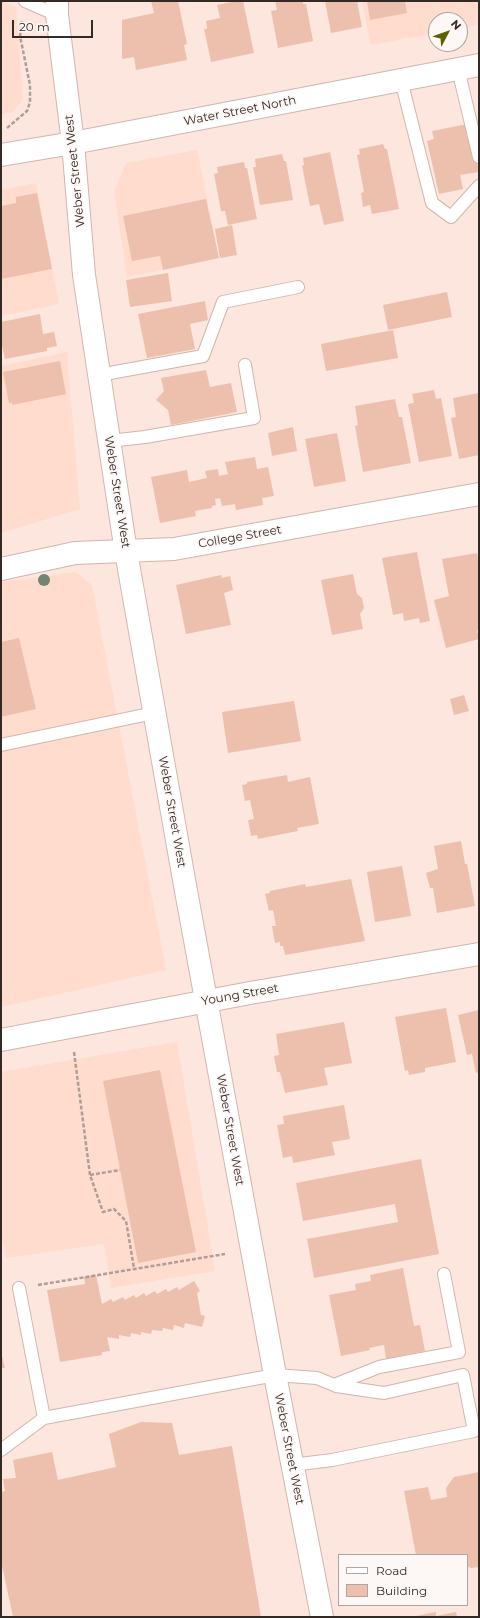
<!DOCTYPE html>
<style>
body{margin:0}
#map{position:relative;width:480px;height:1618px;overflow:hidden;background:#fce6de;font-family:Montserrat,sans-serif}
canvas{display:block}
.frame{position:absolute;inset:0;border:2px solid #332925;pointer-events:none}
.legend{position:absolute;left:338px;top:1554px;width:130px;height:52px;box-sizing:border-box;background:#fdf7f5;border:1px solid #aca5a2;margin:0;padding:5px 7px;list-style:none;font-size:12px;color:#332925}
.legend li{display:flex;align-items:center;gap:8px;height:20px}
.legend b{width:20px;border:1px solid #aca5a2}
.north{position:absolute;left:428px;top:12px;width:40px;height:40px;box-sizing:border-box;background:#fdf7f5;border:1px solid #aca5a2;border-radius:50%;rotate:49deg;font-size:11px;font-weight:700;line-height:16px;text-align:center;color:#332925}
.north::after{content:'';display:block;margin:auto;width:14px;height:18px;background:#5a6200;clip-path:polygon(50% 0,100% 100%,50% 72%,0 100%)}
.scale{position:absolute;left:12px;top:20px;width:81px;height:18px;box-sizing:border-box;border:2px solid #332925;border-top:0;padding-left:5px;font-size:12px;line-height:14px;white-space:nowrap;color:#332925;-webkit-text-stroke:3px #fdf7f5;paint-order:stroke}
</style>
<div id="map">
<canvas width="480" height="1618"></canvas>
<div class="frame"></div>
<ul class="legend">
<li><b style="height:5px;background:#fff"></b>Road</li>
<li><b style="height:11px;background:#edbfad"></b>Building</li>
</ul>
<div class="north">N</div>
<div class="scale">20 m</div>
</div>
<script>
const ctx = document.querySelector('canvas').getContext('2d');
ctx.lineJoin = 'round';
function fill(path, color) { ctx.fillStyle = color; ctx.fill(path, 'evenodd'); }
const shape = rows => new Path2D(rows.map(r => 'M' + r).join(''));
function strokePath(path, color, width, dash) { ctx.strokeStyle = color; ctx.lineWidth = width; ctx.lineCap = dash ? 'butt' : 'round'; ctx.setLineDash(dash || []); ctx.stroke(path); }
function write(font, color, halo, rows, align = 'center') {
  ctx.font = font + ' Montserrat,sans-serif'; ctx.lineWidth = 3.5; ctx.setLineDash([]); ctx.textBaseline = 'middle'; ctx.strokeStyle = halo; ctx.fillStyle = color; for (const [text, x, y, turn = 0] of rows) {
    ctx.save(); ctx.translate(x, y); ctx.rotate((+turn || 0) * Math.PI / 180); ctx.textAlign = isNaN(turn) ? turn : align; if (halo) ctx.strokeText(text, 0, 0); ctx.fillText(text, 0, 0); ctx.restore();
  }
}
const built = shape([
 [1,1,16,7,23,99,13,112,1,114],
 [362,1,479,1,479,25,460,29,460,20,436,20,436,33,371,45],
 [197,150,219,258,127,277,114,192,126,163],
 [36,183,59,304,1,316,1,190],
 [67,352,80,509,1,533,1,366],
 [76,572,92,585,166,970,1,1007,1,582],
 [177,1042,215,1271,111,1288,104,1244,6,1258,1,1232,1,1072]
]);
const building = shape([
 [151,1,178,1,187,44,184,45,187,60,136,70,134,57,122,59,122,20,154,13],
 [236,1,243,1,254,53,211,62,204,29,207,29,206,21,220,18,217,5],
 [275,1,303,1,303,4,306,4,313,41,278,48,271,11,277,10],
 [325,1,357,1,362,27,331,33],
 [367,1,405,1,407,13,370,20],
 [468,124,472,132,479,172,460,175,463,189,439,194,427,141,434,139,432,131],
 [383,144,385,149,387,149,399,209,372,214,370,205,363,207,361,193,364,192,357,155,360,154,359,149],
 [330,152,344,221,324,225,319,204,310,206,302,166,304,165,303,158],
 [282,154,284,161,286,161,293,200,260,205,253,167,256,167,255,159],
 [244,162,245,168,247,168,257,219,228,225,225,211,221,211,214,174,218,173,217,167],
 [37,193,52,269,1,279,1,206,16,203,16,197],
 [206,199,219,258,163,270,160,256,132,261,123,216],
 [232,225,237,255,220,258,215,229],
 [168,273,172,301,130,307,126,280],
 [447,292,452,317,388,330,383,305],
 [205,301,208,320,190,324,195,349,147,358,138,314],
 [40,314,43,334,54,332,57,346,47,348,47,351,5,359,1,341,1,322],
 [393,330,398,358,326,371,321,344],
 [60,361,66,394,12,405,12,403,9,403,3,372],
 [206,370,210,387,231,383,237,412,171,425,168,410,156,400,164,391,161,378],
 [434,390,436,399,441,398,452,456,419,462,408,404,414,403,412,394],
 [479,393,479,455,459,459,451,418,456,417,453,398],
 [395,399,399,417,402,417,411,463,363,472,355,426,358,425,355,406],
 [293,427,297,451,272,456,268,433],
 [337,433,346,481,314,487,305,439],
 [255,457,257,469,268,467,274,496,262,498,263,505,236,510,235,504,222,506,220,498,215,499,216,505,212,506,212,508,195,511,196,516,160,523,151,477,187,470,189,482,207,478,205,471,218,469,219,476,228,474,225,462],
 [417,552,430,621,420,623,419,618,404,621,403,613,393,615,382,558],
 [477,553,479,565,479,629,477,630,479,639,446,648,434,600,449,596,442,559],
 [353,574,357,594,362,598,364,608,360,614,363,629,332,635,321,580],
 [221,575,222,578,230,576,233,590,224,593,231,625,186,634,176,585],
 [19,638,36,709,1,717,1,642],
 [464,695,469,711,454,715,450,699],
 [294,701,301,741,228,753,222,712],
 [287,775,288,782,310,777,319,824,297,828,298,831,258,839,257,835,251,836,248,820,254,819,250,800,245,801,242,785,247,784,247,782],
 [461,841,465,864,467,864,475,906,437,913,433,888,430,888,426,873,438,869,434,846],
 [402,866,411,916,375,922,367,872],
 [351,879,365,941,285,955,283,946,280,946,280,942,275,943,272,926,276,926,273,910,269,911,265,894,270,893,270,891,305,884,306,887],
 [446,1008,456,1062,425,1068,425,1072,409,1075,408,1070,405,1071,395,1017],
 [479,1010,479,1072,476,1073,472,1054,467,1055,458,1015],
 [344,1022,352,1063,324,1068,328,1085,285,1093,280,1072,277,1072,274,1056,279,1055,276,1034],
 [160,1070,196,1252,138,1263,103,1081],
 [344,1105,350,1139,332,1142,335,1155,293,1163,292,1156,283,1158,277,1125,284,1124,283,1116],
 [421,1159,439,1254,314,1278,307,1239,398,1222,395,1204,303,1221,296,1183],
 [403,1268,414,1326,420,1325,425,1351,386,1359,384,1345,369,1348,370,1350,341,1356,329,1295,356,1290,355,1284,371,1281,370,1275],
 [96,1275,102,1304,111,1299,113,1302,123,1297,125,1300,134,1295,136,1298,144,1293,146,1296,155,1291,157,1294,166,1289,168,1292,177,1287,179,1290,194,1281,200,1291,197,1293,201,1315,205,1316,202,1327,185,1323,184,1328,174,1325,173,1330,163,1328,162,1331,152,1330,151,1334,141,1332,141,1335,131,1333,130,1337,119,1335,119,1339,107,1337,110,1351,102,1352,102,1355,60,1362,47,1290,85,1284,84,1277],
 [1,1352,5,1368,1,1368],
 [141,1422,172,1423,179,1455,232,1446,261,1617,13,1617,1,1561,1,1492,5,1491,3,1479,16,1478,13,1460,52,1452,58,1480,116,1467,109,1434],
 [479,1472,479,1567,471,1568,467,1566,467,1555,416,1555,404,1491,428,1487,431,1500,447,1497,446,1488,454,1477],
 [436,1612,436,1616,456,1612,457,1617,411,1617]
]);
const path = shape([
 [7,128,27,111,30,102,30,85,20,36,22,21],
 [74,1052,90,1175,103,1212,114,1209,126,1221,134,1268],
 [90,1175,120,1170],
 [38,1285,225,1254]
]);
const lane = shape([
 [25,1,57,15],
 [458,69,479,157],
 [401,80,432,203,451,217,479,186],
 [99,375,203,356,223,302,298,287],
 [109,441,145,437,254,418,245,365],
 [1,745,154,713],
 [19,1288,44,1418],
 [1,1450,44,1418,275,1375,317,1378,334,1385,379,1367,459,1352,444,1274],
 [292,1465,332,1460,474,1431,463,1375,384,1393,336,1386]
]);
const street = shape([
 [73,143,479,65],
 [1,569,75,553,174,549,479,494],
 [1,1040,250,993,479,954]
]);
const secondary = shape([
 [57,1,57,15,73,143,84,275,126,552,186,891,275,1375,322,1617],
 [1,155,73,143]
]);
const trees = [
 [44,580]
];
const streetNames = [
 ["Water Street North",240,111,-11],
 ["Weber Street West",75,171,-96],
 ["Weber Street West",117,492,81],
 ["College Street",240,537,-10],
 ["Weber Street West",172,812,80],
 ["Young Street",240,995,-10],
 ["Weber Street West",230,1130,80],
 ["Weber Street West",289,1449,79]
];
fill(built, '#ffdcce');
fill(building, '#edbfad');
strokePath(lane, '#d0b6ac', 14);
strokePath(street, '#d0b6ac', 24);
strokePath(secondary, '#d0b6ac', 24);
strokePath(path, '#af9e98', 2.5, [4, 2]);
strokePath(lane, '#fff', 12);
strokePath(street, '#fff', 22);
strokePath(secondary, '#fff', 22);
ctx.fillStyle = '#728472';
for (const [x, y] of trees) { ctx.beginPath(); ctx.arc(x, y, 6, 0, 2 * Math.PI); ctx.fill(); }
write('12px', '#332925', '#fdf7f5', streetNames);
</script>
